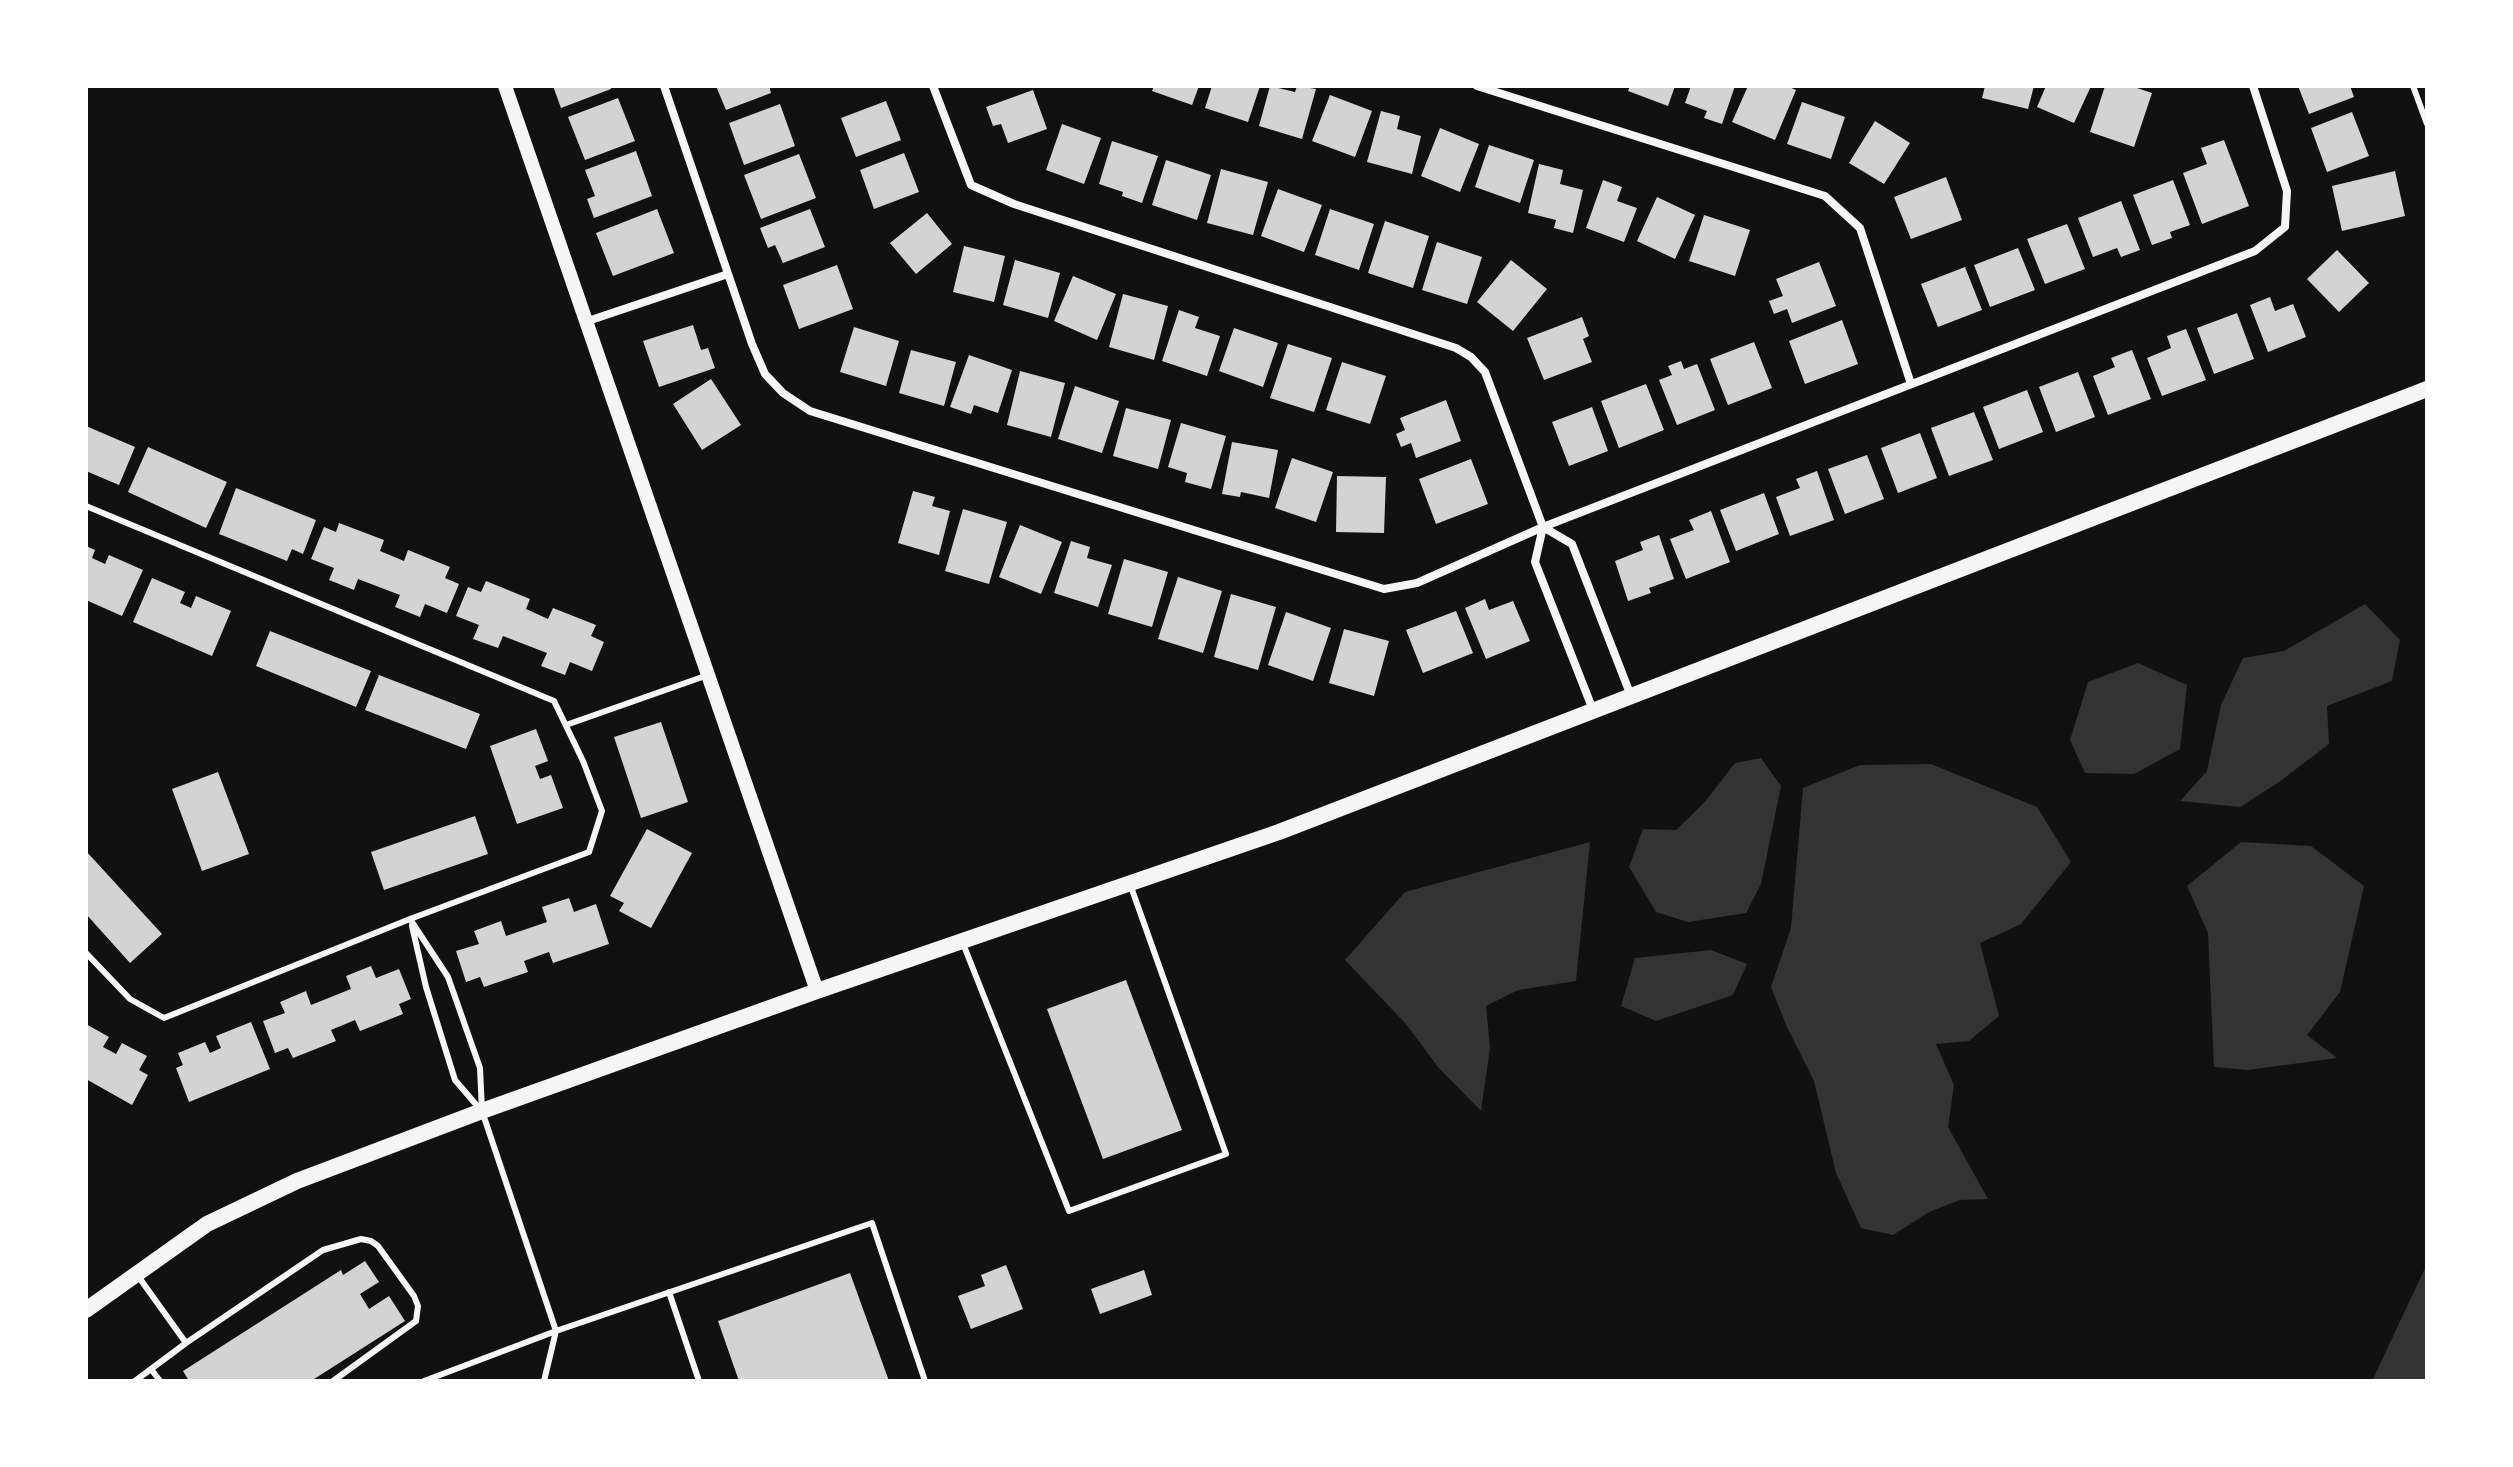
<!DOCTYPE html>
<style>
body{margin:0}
#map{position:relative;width:2513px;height:1467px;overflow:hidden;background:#111;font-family:"Noto Sans",sans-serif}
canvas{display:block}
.frame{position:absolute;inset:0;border:88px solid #fff;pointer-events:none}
</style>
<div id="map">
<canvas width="2513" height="1467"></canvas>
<div class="frame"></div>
</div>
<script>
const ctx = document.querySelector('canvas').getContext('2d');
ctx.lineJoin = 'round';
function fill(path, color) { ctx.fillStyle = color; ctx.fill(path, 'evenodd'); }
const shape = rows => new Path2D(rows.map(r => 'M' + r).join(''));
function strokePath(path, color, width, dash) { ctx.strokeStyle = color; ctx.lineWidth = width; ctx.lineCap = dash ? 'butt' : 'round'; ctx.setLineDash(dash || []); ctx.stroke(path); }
const water = shape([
 [2365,604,2400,640,2392,681,2327,706,2329,744,2279,782,2240,807,2180,801,2207,771,2221,705,2243,658,2284,651],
 [2138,663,2187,685,2180,749,2134,774,2085,773,2070,740,2088,682],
 [1761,758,1781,786,1761,884,1746,913,1688,922,1656,912,1629,867,1643,829,1676,830,1704,803,1735,763],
 [1931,764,2037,807,2071,862,2021,924,1980,943,1999,1016,1969,1041,1936,1044,1954,1085,1948,1127,1988,1199,1960,1200,1929,1212,1893,1235,1861,1228,1836,1173,1814,1081,1787,1027,1771,987,1791,928,1803,788,1860,765],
 [1590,842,1576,981,1518,990,1486,1006,1490,1048,1481,1111,1438,1067,1406,1024,1345,960,1405,892],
 [2241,842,2311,846,2364,886,2340,992,2307,1035,2337,1058,2248,1070,2214,1067,2208,933,2187,886],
 [1711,950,1747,964,1733,995,1656,1021,1621,1006,1635,958],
 [2427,1264,2427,1381,2372,1381]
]);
const building = shape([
 [553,86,610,86,611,89,561,108],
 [716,86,769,86,771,93,726,110],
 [1154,86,1199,86,1192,105,1152,91],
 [1212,86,1260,86,1248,122,1205,108],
 [1270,86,1295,92,1297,86,1316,89,1302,139,1259,126],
 [1630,86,1675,86,1668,106,1628,91],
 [1691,86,1735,86,1722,124,1704,118,1707,111,1685,103],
 [1748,86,1787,86,1796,90,1775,140,1732,122],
 [1985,86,2034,86,2028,109,1982,98],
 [2046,86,2091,86,2074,123,2037,107],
 [2105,86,2131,86,2152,93,2134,147,2090,132],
 [2298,86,2350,86,2354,97,2309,114],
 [1033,90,1047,129,1008,143,1001,124,993,126,986,107],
 [1330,95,1372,111,1355,157,1312,141],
 [618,98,635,141,585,160,568,117],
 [886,101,901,140,856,157,841,118],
 [1802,102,1845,117,1831,159,1787,144],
 [780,104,795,146,744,165,729,123],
 [1381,111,1400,116,1397,129,1421,136,1412,174,1367,162],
 [2352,112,2369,156,2327,172,2311,128],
 [1875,121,1910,143,1884,184,1849,163],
 [1062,124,1101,138,1084,184,1046,170],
 [1440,128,1479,144,1460,192,1421,176],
 [2224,140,2249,206,2202,224,2183,173,2207,164,2201,148],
 [1112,141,1158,156,1142,203,1122,196,1123,192,1099,184],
 [1489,145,1534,160,1520,203,1475,187],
 [636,151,652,196,594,218,587,199,595,196,585,170],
 [904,153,919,192,874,209,860,170],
 [799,154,816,198,761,219,744,175],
 [1166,160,1211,175,1197,220,1152,205],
 [1539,164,1563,170,1560,184,1583,190,1573,233,1554,228,1556,220,1528,213],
 [1221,169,1268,182,1253,235,1207,223],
 [2395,171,2405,216,2342,231,2332,186],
 [1946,177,1962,220,1911,239,1894,197],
 [1603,180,1622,187,1617,201,1637,208,1624,242,1586,228],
 [2173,180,2190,225,2170,232,2172,238,2152,245,2133,195],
 [1278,189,1322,205,1304,252,1261,236],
 [1657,197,1695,215,1675,259,1637,241],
 [2121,201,2140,250,2121,257,2117,248,2093,257,2078,218],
 [657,209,674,253,613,276,596,233],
 [810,209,825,247,783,263,775,245,768,248,760,228],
 [1330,209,1374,224,1359,270,1315,255],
 [927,213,952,244,916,274,890,243],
 [1704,215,1750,230,1735,276,1689,261],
 [1385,221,1429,236,1413,288,1368,273],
 [2067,224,2085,269,2045,284,2027,239],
 [1437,242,1482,257,1467,304,1422,290],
 [964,246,1005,256,994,302,953,292],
 [2018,248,2035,290,1990,307,1974,265],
 [2337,250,2369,283,2339,312,2307,279],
 [1015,260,1060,273,1048,318,1003,305],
 [1511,260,1547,289,1513,331,1477,302],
 [1819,262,1836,306,1792,323,1787,309,1774,314,1769,301,1783,296,1776,279],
 [837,265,853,309,799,329,783,285],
 [1965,267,1982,310,1938,327,1921,284],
 [1073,276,1116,294,1097,340,1054,321],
 [1123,294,1168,306,1154,360,1109,347],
 [2270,297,2275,311,2293,304,2306,337,2268,352,2250,305],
 [1179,310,1199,317,1195,328,1220,336,1207,376,1162,361],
 [2237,313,2254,359,2214,374,2197,328],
 [1582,317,1589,336,1583,339,1592,362,1544,380,1527,338],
 [1842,320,1858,364,1805,384,1789,341],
 [693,325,701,350,708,348,715,368,659,387,643,341],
 [854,327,899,341,886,386,840,372],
 [1234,328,1278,343,1263,387,1219,371],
 [2186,329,2206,380,2162,396,2147,358,2171,348,2167,336],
 [1754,342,1772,388,1728,405,1710,359],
 [1288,344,1332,358,1314,412,1270,398],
 [911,350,956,362,944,406,899,393],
 [2132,350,2151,399,2108,415,2093,376,2115,367,2111,358],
 [969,355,1012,370,998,413,974,405,971,414,950,407],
 [1681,361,1684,369,1697,364,1715,410,1677,425,1659,380,1672,375,1668,366],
 [1342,362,1386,376,1370,424,1326,410],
 [1020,371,1065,383,1051,437,1007,425],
 [2078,372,2095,417,2056,432,2039,387],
 [711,379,741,425,702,450,673,404],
 [1646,384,1664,430,1619,448,1601,401],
 [1075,386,1119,401,1102,453,1058,439],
 [2027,390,2043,432,1999,449,1983,407],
 [1446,400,1461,441,1416,458,1411,443,1401,447,1396,434,1405,430,1400,418],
 [1592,407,1608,451,1569,466,1552,422],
 [1126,408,1171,420,1158,469,1113,456],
 [1974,412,1993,460,1949,476,1931,428],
 [1181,423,1226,436,1211,489,1185,482,1187,473,1168,467],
 [86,426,135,447,119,485,86,471],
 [1920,433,1937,478,1898,493,1881,448],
 [1232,442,1278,450,1269,498,1241,492,1240,497,1222,494],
 [148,447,227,482,206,528,128,492],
 [1867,455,1884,499,1845,514,1828,469],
 [1292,458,1333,472,1316,522,1275,508],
 [1471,459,1488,504,1436,524,1419,479],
 [1817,471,1834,520,1790,536,1776,497,1800,488,1796,479],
 [1337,476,1386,477,1384,533,1336,532],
 [236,488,316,520,303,554,292,549,287,561,219,534],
 [913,491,935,497,932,506,950,511,939,555,898,543],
 [1764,493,1779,534,1736,551,1720,510],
 [963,509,1007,522,989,584,945,571],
 [1711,511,1730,562,1686,579,1670,539,1694,530,1689,520],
 [339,523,384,540,380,551,404,561,408,550,450,567,445,578,459,584,447,613,425,604,420,617,395,607,400,595,358,579,354,590,329,580,334,568,311,559,324,527,336,532],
 [1020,525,1062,542,1041,594,999,577],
 [1659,535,1674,579,1649,588,1651,593,1628,601,1615,561,1643,550,1640,542],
 [1071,541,1090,547,1087,558,1112,565,1098,607,1054,593],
 [86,546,95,550,92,558,105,564,109,555,143,570,122,616,86,600],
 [1124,559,1168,572,1152,627,1108,614],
 [1178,577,1222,591,1203,653,1158,639],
 [152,578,185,592,180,603,191,608,196,596,231,611,212,656,133,622],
 [486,581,530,599,526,609,548,619,553,608,596,625,591,636,604,642,592,671,570,662,565,675,541,666,547,653,503,636,498,648,473,639,479,625,456,616,468,587,481,592],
 [1231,594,1276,607,1258,670,1214,657],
 [1485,599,1489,610,1513,601,1530,641,1486,659,1465,608],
 [1456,611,1473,653,1423,673,1406,630],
 [1286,612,1331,628,1313,681,1268,665],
 [1344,629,1389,641,1374,696,1329,683],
 [270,631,371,671,356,707,256,666],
 [379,675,480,714,466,749,365,710],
 [661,722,688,802,641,818,614,737],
 [536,729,548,761,535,766,540,779,551,775,563,808,517,824,490,746],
 [218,772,249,854,202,871,172,789],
 [475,816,488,854,384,890,371,852],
 [647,829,692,853,651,928,619,911,624,903,610,896],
 [86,851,162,934,130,963,86,914],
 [569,898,574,912,596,904,609,944,553,963,549,952,524,961,528,972,484,987,480,977,466,982,456,951,479,944,474,931,501,921,506,936,547,922,542,907],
 [371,966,376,978,399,969,411,999,399,1004,403,1014,360,1031,355,1020,331,1030,336,1041,293,1058,288,1048,275,1053,263,1021,285,1013,280,1002,306,991,311,1005,351,989,346,976],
 [1126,980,1182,1130,1103,1159,1047,1009],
 [251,1022,270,1069,189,1102,176,1068,183,1065,178,1053,205,1042,210,1053,221,1048,216,1036],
 [86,1024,109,1037,103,1047,116,1054,122,1043,147,1056,139,1070,148,1075,132,1105,86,1079],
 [365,1261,379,1282,360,1294,369,1309,389,1296,405,1321,311,1381,189,1381,183,1371,341,1270,343,1275],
 [1006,1265,1023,1309,971,1329,958,1296,985,1286,981,1275],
 [1144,1270,1152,1295,1100,1314,1091,1289],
 [850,1273,889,1381,739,1381,718,1321]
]);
const service = shape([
 [2413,86,2427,124],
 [86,506,554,701,583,761,602,811,589,852,410,919,164,1018,130,999,86,953],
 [566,725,708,675],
 [410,919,448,977,480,1068,482,1111,556,1331,544,1381],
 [412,926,426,987,455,1080,479,1108],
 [962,941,1069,1211,1226,1154,1130,884],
 [669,1292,699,1381],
 [186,1343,323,1250,361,1239,371,1241,378,1246,414,1296,418,1306,416,1321,333,1381],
 [151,1369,160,1381],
 [135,1381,186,1343,138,1276],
 [424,1381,556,1331,872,1223,925,1381]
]);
const minor = shape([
 [664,86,752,344,765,374,783,393,810,411,1384,589,1417,583,1543,527,2255,251,2285,227,2287,191,2253,86],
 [933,86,971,185,1014,204,1456,348,1471,357,1485,372,1543,527,1535,562,1593,710],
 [1477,86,1825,196,1860,228,1911,384],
 [588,321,728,274],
 [1543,527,1572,544,1631,696]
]);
const tertiary = shape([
 [505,86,817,991]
]);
const secondary = shape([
 [86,1310,207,1224,297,1181,482,1111,817,991,1279,832,2427,389]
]);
fill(water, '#333');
fill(building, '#d3d3d3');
strokePath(service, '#f5f5f5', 6);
strokePath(minor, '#f5f5f5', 8);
strokePath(tertiary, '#f5f5f5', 14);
strokePath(secondary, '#f5f5f5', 16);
</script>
